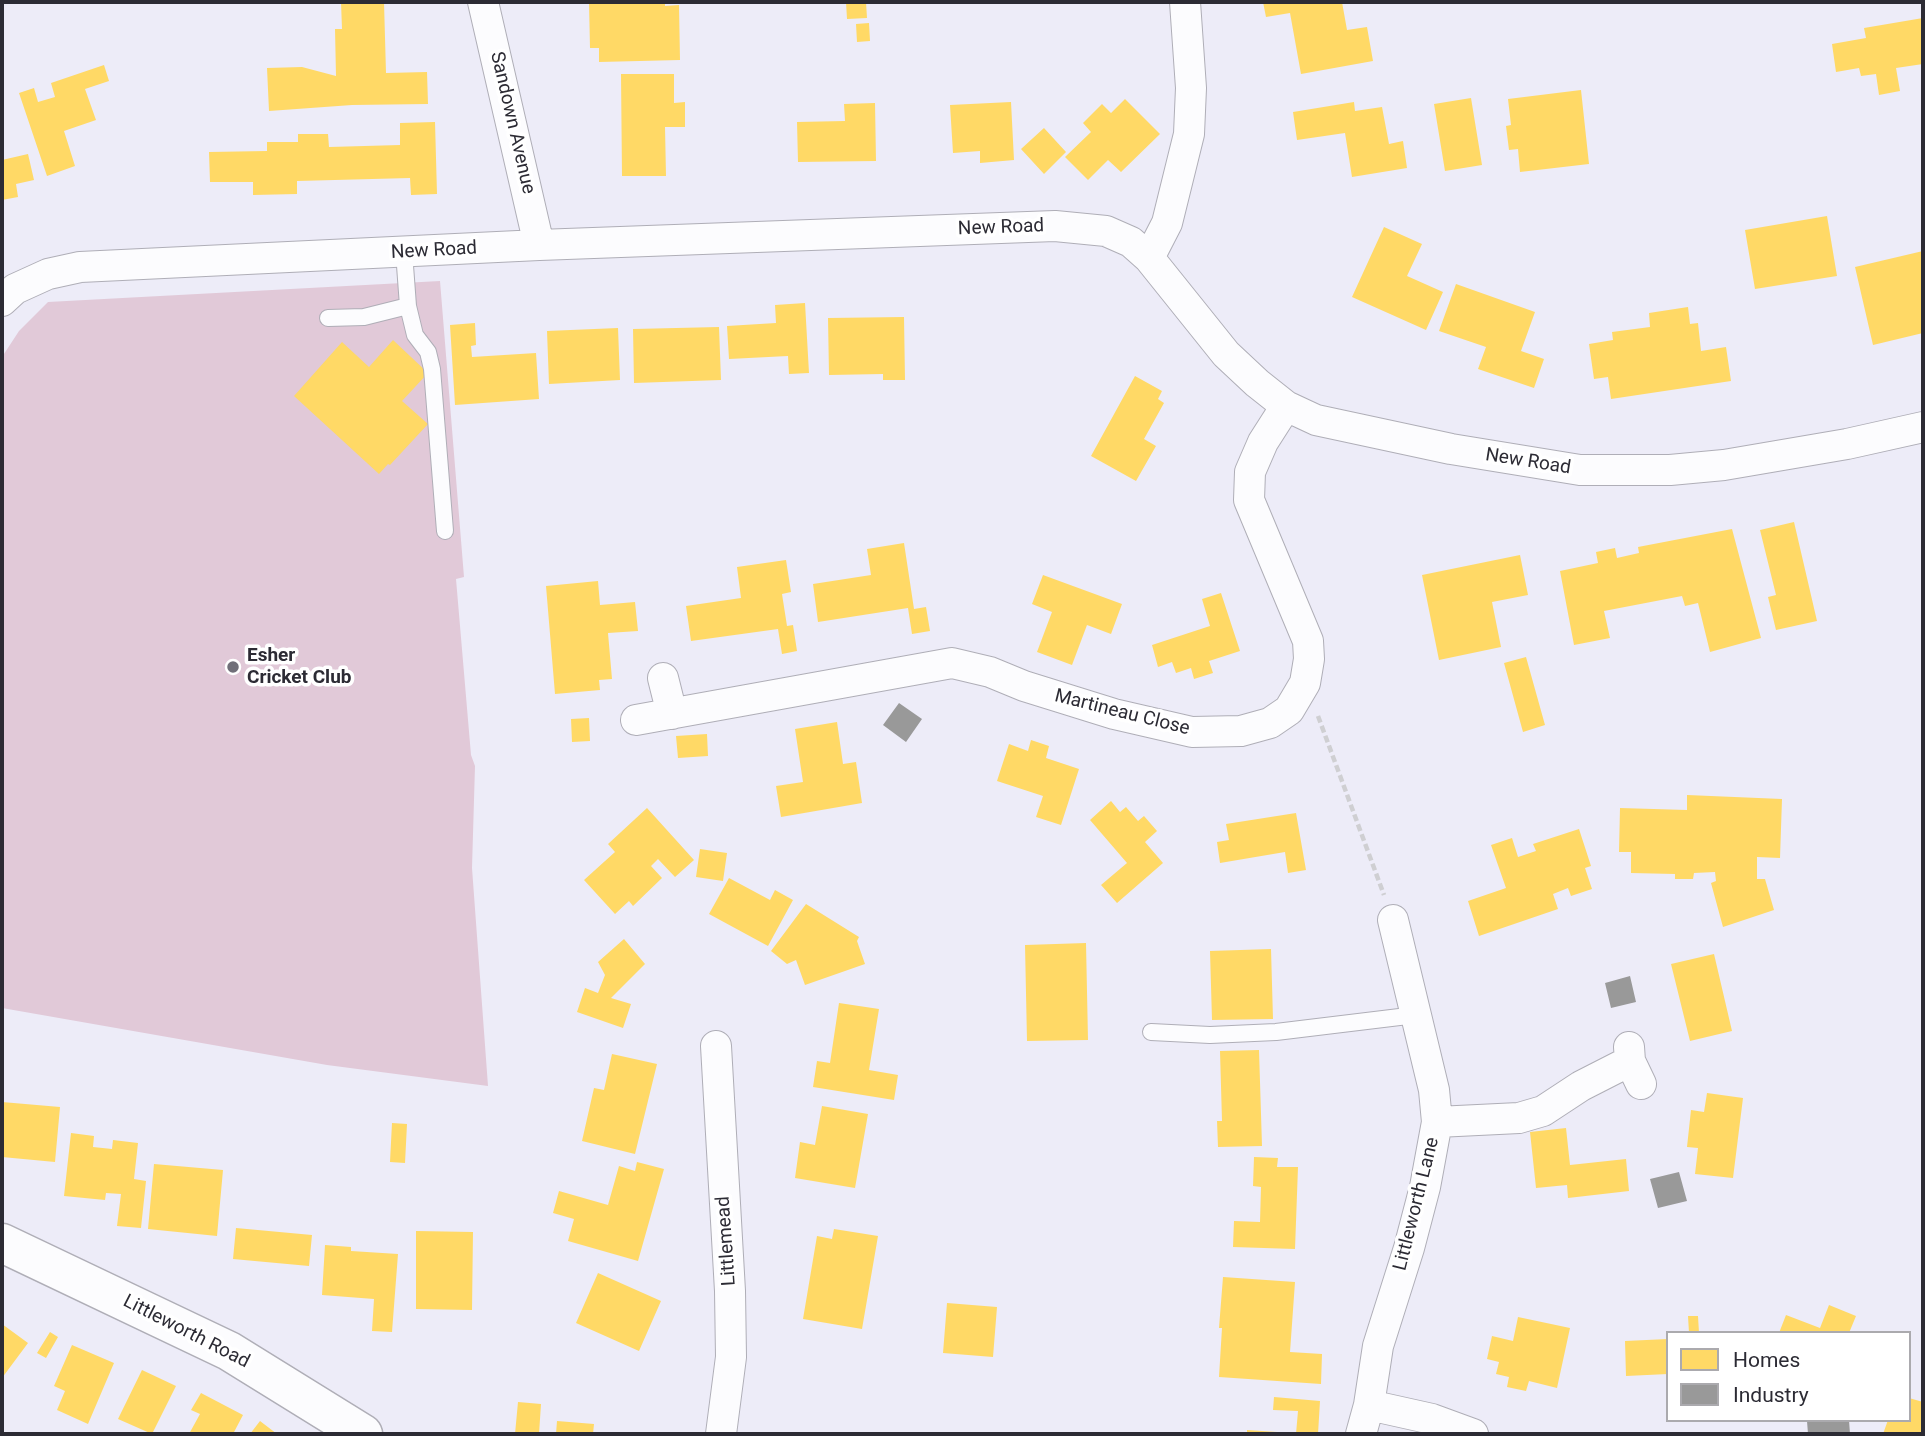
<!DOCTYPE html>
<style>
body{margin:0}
#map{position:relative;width:1925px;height:1436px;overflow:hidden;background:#edecf8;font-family:Roboto,sans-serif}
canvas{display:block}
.frame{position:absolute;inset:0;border:4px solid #2c2b34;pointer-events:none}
.legend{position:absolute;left:1666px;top:1331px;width:245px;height:91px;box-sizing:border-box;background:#fff;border:2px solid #abaaae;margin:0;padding:9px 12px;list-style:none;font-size:21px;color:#2c2b34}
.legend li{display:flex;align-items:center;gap:14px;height:35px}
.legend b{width:35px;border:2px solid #abaaae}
</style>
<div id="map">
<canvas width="1925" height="1436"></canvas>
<div class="frame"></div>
<ul class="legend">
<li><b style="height:19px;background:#ffd966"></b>Homes</li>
<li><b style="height:19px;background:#999"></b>Industry</li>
</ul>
</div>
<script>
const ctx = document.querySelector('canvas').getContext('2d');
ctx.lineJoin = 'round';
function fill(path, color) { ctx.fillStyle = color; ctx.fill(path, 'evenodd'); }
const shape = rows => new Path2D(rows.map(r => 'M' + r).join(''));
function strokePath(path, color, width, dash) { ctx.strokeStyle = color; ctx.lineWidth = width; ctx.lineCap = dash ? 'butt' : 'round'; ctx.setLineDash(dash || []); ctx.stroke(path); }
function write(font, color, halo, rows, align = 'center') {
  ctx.font = font + ' Roboto,sans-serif'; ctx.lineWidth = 7; ctx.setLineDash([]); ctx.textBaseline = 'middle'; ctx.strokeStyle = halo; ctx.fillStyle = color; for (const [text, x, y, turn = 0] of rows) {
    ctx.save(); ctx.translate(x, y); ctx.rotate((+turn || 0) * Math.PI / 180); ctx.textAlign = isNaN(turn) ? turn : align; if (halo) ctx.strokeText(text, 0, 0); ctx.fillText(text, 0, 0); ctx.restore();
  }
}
const green = shape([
 [440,281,464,577,456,579,471,755,475,766,472,868,488,1086,327,1065,2,1008,2,357,19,331,48,302]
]);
const homes = shape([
 [341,2,384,2,386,73,427,72,428,104,352,105,269,111,267,68,302,67,336,76,335,29,342,29],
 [589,2,665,2,665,6,679,5,680,60,599,62,599,48,590,48],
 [846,2,866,2,867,18,847,19],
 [1263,2,1342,2,1347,30,1367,27,1373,61,1301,74,1290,13,1266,17],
 [1923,18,1923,64,1896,68,1900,91,1879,95,1876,74,1861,76,1859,68,1836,72,1832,44,1866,38,1864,28],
 [869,23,870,41,857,42,856,24],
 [104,65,109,81,85,89,96,120,64,131,75,166,47,176,19,93,34,88,38,102,55,97,51,83],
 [621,74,674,74,674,103,685,102,685,127,665,127,666,176,622,176],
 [1581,90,1589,164,1520,172,1518,149,1509,150,1506,126,1511,125,1508,99],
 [1471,98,1482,165,1445,171,1434,104],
 [1125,99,1160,134,1121,172,1108,160,1088,180,1065,157,1091,132,1083,123,1102,104,1111,113],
 [1011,102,1014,160,980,163,980,151,953,153,950,105],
 [1354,102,1355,111,1382,107,1389,144,1403,141,1407,168,1352,177,1345,133,1297,140,1293,112],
 [875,103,876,161,798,162,797,122,845,121,844,104],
 [435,122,437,194,411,195,410,178,297,181,297,194,253,195,253,182,210,182,209,152,267,151,267,142,298,142,298,134,328,134,329,147,400,145,400,123],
 [1044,128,1066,152,1044,174,1021,149],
 [28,154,34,180,16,184,18,197,2,200,2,160],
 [1827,216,1837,276,1755,289,1745,230],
 [1384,227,1422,244,1407,276,1443,292,1426,330,1352,297],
 [1923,251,1923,333,1873,345,1855,267],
 [1456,284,1535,312,1521,351,1544,359,1534,388,1478,369,1486,347,1439,331],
 [805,303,809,373,789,374,788,356,729,359,727,326,776,323,775,305],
 [1688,307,1690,324,1698,323,1701,351,1726,347,1731,381,1611,399,1608,377,1594,379,1589,344,1613,340,1612,332,1650,327,1649,313],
 [904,317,905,380,883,380,883,374,829,375,828,318],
 [475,323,476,345,471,346,472,357,536,353,539,399,455,405,450,325],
 [719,327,721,380,634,383,633,329],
 [618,328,620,380,549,384,547,331],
 [393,340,428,373,402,401,428,424,390,465,388,464,379,474,294,396,342,342,369,367],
 [1135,376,1162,391,1158,399,1164,403,1144,439,1156,446,1136,481,1091,456],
 [1794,522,1817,621,1776,630,1768,597,1776,595,1760,530],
 [1732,529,1761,638,1710,652,1698,603,1685,606,1682,596,1604,611,1610,638,1574,645,1560,571,1598,563,1596,552,1615,548,1617,558,1639,553,1638,547],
 [904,543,914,609,926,607,930,631,912,634,908,608,818,622,813,584,871,575,867,549],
 [1520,555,1528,595,1492,602,1501,647,1439,660,1422,575],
 [786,560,791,592,782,594,787,626,793,625,797,651,782,654,778,629,691,641,686,606,741,598,737,567],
 [1043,575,1122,604,1111,634,1087,625,1072,665,1037,652,1052,612,1032,604],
 [598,581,600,605,635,602,638,631,608,633,612,679,599,680,600,690,555,694,546,586],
 [1221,593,1240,651,1209,661,1213,673,1194,679,1191,668,1176,673,1172,662,1158,667,1152,645,1210,626,1202,599],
 [1526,657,1545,725,1523,732,1504,663],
 [589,718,590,741,572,742,571,719],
 [837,722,843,764,856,762,862,803,781,817,776,786,803,782,795,729],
 [707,734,708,756,678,758,676,736],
 [1031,740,1049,746,1046,758,1079,769,1061,825,1036,817,1043,796,997,781,1009,744,1028,751],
 [1687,795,1782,799,1780,858,1757,857,1757,879,1765,879,1774,910,1723,927,1711,883,1716,881,1715,872,1694,873,1693,879,1675,879,1675,874,1631,873,1631,852,1619,852,1620,808,1687,810],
 [1111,801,1120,812,1126,807,1138,821,1144,816,1157,831,1145,842,1163,863,1117,903,1101,885,1127,863,1090,820],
 [647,808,694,860,675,877,658,859,651,866,662,878,633,906,629,901,615,914,584,880,615,852,608,844],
 [1296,813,1306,870,1288,873,1285,852,1220,863,1217,842,1229,840,1226,824],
 [1579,829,1591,866,1585,868,1592,889,1571,896,1568,888,1553,894,1558,909,1479,936,1468,901,1506,888,1491,845,1512,838,1518,857,1536,851,1533,844],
 [700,849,727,853,723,881,696,877],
 [729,878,770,900,775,890,793,900,768,946,709,914],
 [806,904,859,937,857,941,865,964,805,985,796,960,787,964,771,951],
 [624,939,645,964,611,998,631,1004,623,1028,577,1012,585,988,598,993,605,975,598,962],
 [1086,943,1088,1040,1027,1041,1025,945],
 [1271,949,1273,1019,1212,1020,1210,951],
 [1714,954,1732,1031,1690,1041,1671,964],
 [839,1003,879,1009,869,1070,898,1075,894,1100,813,1087,817,1061,830,1063],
 [1259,1050,1262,1146,1218,1147,1217,1121,1222,1121,1220,1051],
 [612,1054,657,1064,635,1154,582,1141,594,1088,604,1090],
 [1707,1093,1743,1098,1733,1178,1695,1174,1698,1148,1687,1147,1691,1110,1704,1112],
 [2,1102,60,1107,55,1162,2,1157],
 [822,1106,868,1114,855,1188,795,1178,800,1142,815,1145],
 [392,1123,407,1124,405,1163,390,1162],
 [1566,1128,1570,1165,1626,1159,1629,1191,1568,1198,1567,1185,1536,1188,1530,1132],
 [71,1133,94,1136,93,1147,112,1149,113,1140,138,1143,134,1179,146,1181,141,1228,117,1226,121,1194,106,1193,105,1200,64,1196],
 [1254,1157,1278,1158,1277,1167,1298,1167,1295,1249,1233,1247,1234,1221,1260,1222,1261,1187,1253,1186],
 [637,1162,664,1169,638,1261,568,1241,574,1219,553,1213,559,1191,608,1205,619,1166,635,1171],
 [154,1164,223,1170,217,1236,148,1229],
 [236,1228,312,1235,309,1266,233,1259],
 [834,1229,878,1236,862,1329,803,1319,817,1236,832,1239],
 [416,1231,473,1232,472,1310,416,1309],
 [325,1245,351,1247,351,1251,398,1254,392,1332,372,1331,374,1299,322,1295],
 [598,1273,661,1301,639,1351,576,1323],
 [1223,1277,1295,1282,1290,1352,1322,1354,1321,1384,1219,1377,1222,1328,1219,1328],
 [947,1303,997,1307,993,1357,943,1353],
 [1829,1305,1856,1316,1849,1333,1779,1333,1786,1315,1820,1328],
 [1688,1316,1698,1316,1699,1333,1689,1333],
 [1518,1317,1570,1328,1557,1388,1529,1381,1526,1391,1507,1387,1509,1377,1496,1374,1499,1362,1487,1359,1492,1336,1513,1341],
 [2,1324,28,1343,2,1378],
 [50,1332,58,1337,46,1358,37,1353],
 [1668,1339,1668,1374,1626,1376,1625,1341],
 [72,1345,114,1363,88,1424,57,1410,65,1391,54,1386],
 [142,1370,176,1386,152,1434,118,1419],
 [201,1393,243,1415,233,1434,189,1434,200,1414,191,1410],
 [1274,1397,1320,1401,1318,1434,1296,1434,1298,1411,1273,1410],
 [1909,1398,1923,1402,1923,1434,1883,1434,1888,1420,1909,1420],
 [518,1402,541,1404,539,1434,515,1434],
 [260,1421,277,1434,250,1434],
 [557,1421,594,1424,593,1434,556,1434],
 [1247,1430,1277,1432,1276,1434,1247,1434]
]);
const industry = shape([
 [899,703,922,719,906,742,883,725],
 [1630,976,1636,1002,1611,1008,1605,983],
 [1679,1172,1687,1201,1658,1208,1650,1179],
 [1849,1420,1850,1434,1808,1434,1807,1421]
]);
const path = shape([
 [1318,716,1384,895]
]);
const lane = shape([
 [404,252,408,306,415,335,428,352,432,369,445,531],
 [328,318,364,317,408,306],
 [1151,1032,1210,1035,1276,1032,1416,1015]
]);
const street = shape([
 [483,2,539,245],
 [1149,258,1167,223,1189,134,1191,88,1185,2],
 [2,301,15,289,48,274,80,267,539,245,1055,226,1106,231,1131,242,1149,258,1226,354,1257,383,1286,406,1316,420,1451,449,1580,470,1670,470,1724,465,1847,444,1923,427],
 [663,678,672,714],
 [636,720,952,663,990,672,1024,686,1114,714,1192,732,1241,731,1270,723,1289,710,1305,683,1309,659,1308,641,1249,500,1250,472,1263,442,1286,406],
 [716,1046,730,1291,731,1357,721,1434],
 [1629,1047,1630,1061,1641,1084],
 [1437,1122,1519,1118,1543,1111,1581,1086,1630,1061],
 [1369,1405,1432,1419,1473,1434],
 [1361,1434,1369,1405,1378,1346,1409,1248,1425,1187,1437,1122,1434,1090,1393,920]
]);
const secondary = shape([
 [2,1243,229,1351,363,1434]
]);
const markers = [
 [233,667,7,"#706f79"]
];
const streetNames = [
 ["Sandown Avenue",512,123,77],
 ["New Road",1001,228,-2],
 ["New Road",434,251,-3],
 ["New Road",1528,462,9],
 ["Martineau Close",1122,713,14],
 ["Littleworth Lane",1417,1204,-76],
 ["Littlemead",727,1241,-94],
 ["Littleworth Road",186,1332,27]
];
const poiNames = [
 ["Esher",247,656],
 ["Cricket Club",247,678]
];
fill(green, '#e1c9d8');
fill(homes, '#ffd966');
fill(industry, '#999');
strokePath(lane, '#afaeb7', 18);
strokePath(street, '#afaeb7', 32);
strokePath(secondary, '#afaeb7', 41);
strokePath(path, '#cfcfd2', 4.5, [7, 3.5]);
strokePath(lane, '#fcfcfe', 16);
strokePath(street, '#fcfcfe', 30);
strokePath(secondary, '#fcfcfe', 38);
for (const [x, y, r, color] of markers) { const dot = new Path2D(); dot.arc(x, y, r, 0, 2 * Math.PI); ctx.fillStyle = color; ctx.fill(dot); strokePath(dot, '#fff', 2.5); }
write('19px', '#2c2b34', '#fff', streetNames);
write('bold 19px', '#2c2b34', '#fff', poiNames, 'left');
</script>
